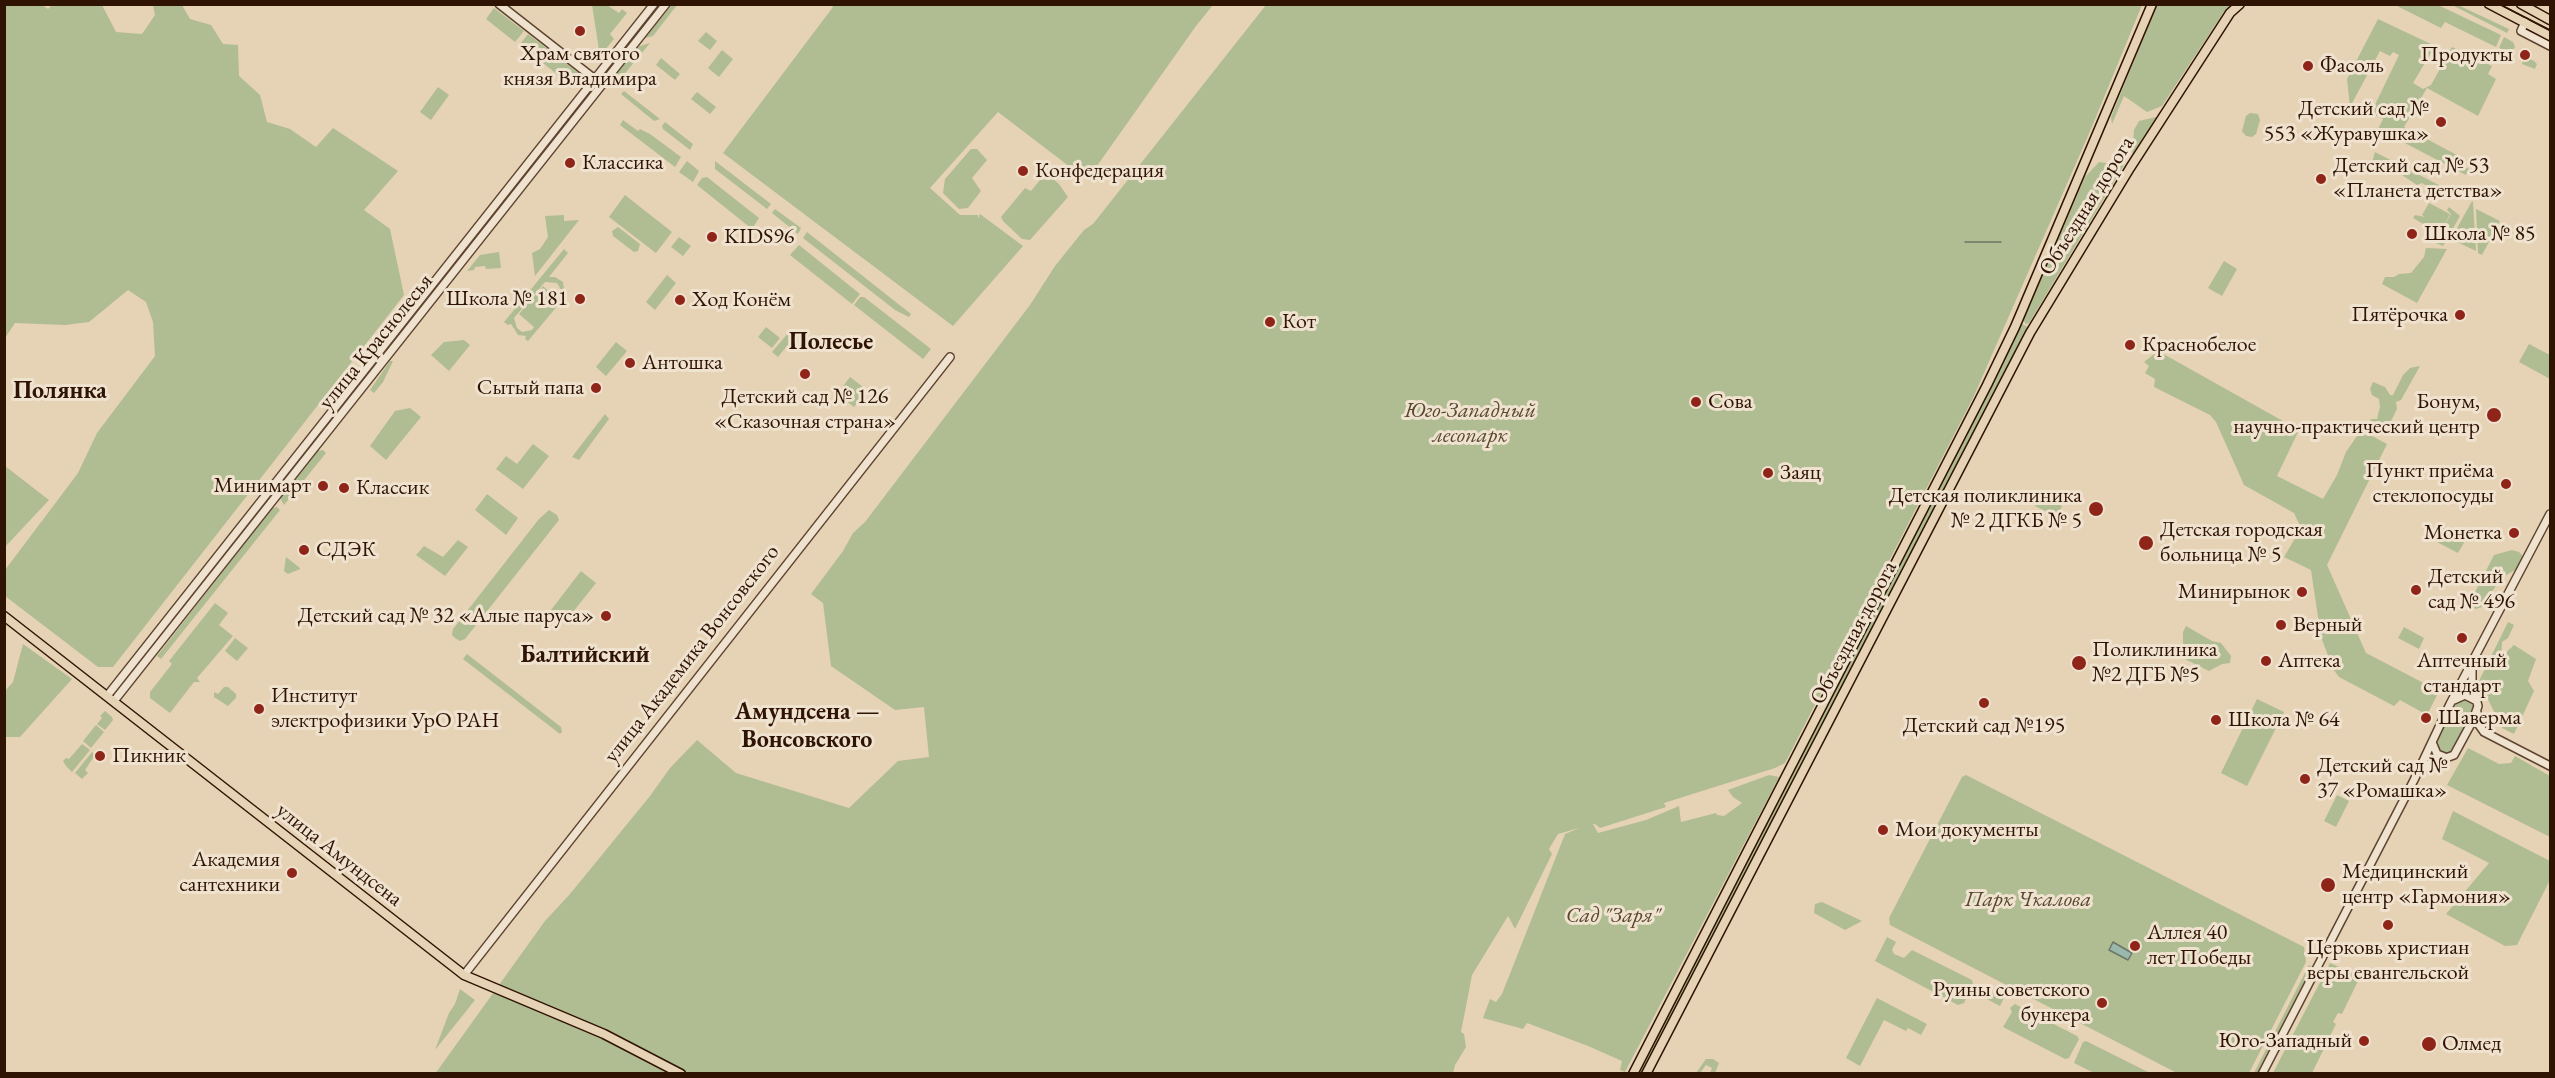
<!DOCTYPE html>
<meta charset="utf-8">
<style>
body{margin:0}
#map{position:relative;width:2555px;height:1078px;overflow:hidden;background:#e6d2b5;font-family:"EB Garamond",serif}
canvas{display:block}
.frame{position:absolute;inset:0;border:6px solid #301403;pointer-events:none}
</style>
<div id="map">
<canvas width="2555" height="1078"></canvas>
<div class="frame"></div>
</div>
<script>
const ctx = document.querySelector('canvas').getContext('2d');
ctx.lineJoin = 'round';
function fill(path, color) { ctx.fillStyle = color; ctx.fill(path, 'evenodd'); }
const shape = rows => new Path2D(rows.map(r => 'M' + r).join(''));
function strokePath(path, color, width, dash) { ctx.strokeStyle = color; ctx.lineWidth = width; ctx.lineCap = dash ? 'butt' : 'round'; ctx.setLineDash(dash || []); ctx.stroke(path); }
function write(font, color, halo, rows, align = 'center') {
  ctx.font = font + ' "EB Garamond",serif'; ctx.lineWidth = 6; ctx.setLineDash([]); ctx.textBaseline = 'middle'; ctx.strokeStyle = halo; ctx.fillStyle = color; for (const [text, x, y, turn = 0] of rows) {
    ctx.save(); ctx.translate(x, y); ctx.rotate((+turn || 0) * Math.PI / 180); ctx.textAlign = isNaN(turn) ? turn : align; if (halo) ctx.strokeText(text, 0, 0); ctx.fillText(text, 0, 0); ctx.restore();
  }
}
const green = shape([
 [5,4,42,5,48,9,52,5,102,5,116,32,142,34,155,15,153,5,182,5,190,19,211,25,223,44,238,45,239,76,260,95,267,122,290,129,316,147,333,128,398,171,364,210,390,229,404,295,113,667,98,667,5,596,5,570,78,473,97,433,155,356,153,322,146,302,128,290,89,322,65,325,15,323,5,338],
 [592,5,607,5,619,13,622,9,627,13,610,34,614,39,600,56],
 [672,5,677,5,653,36,645,38],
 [831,5,1213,5,1196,26,1087,180,998,112,930,188,960,215,978,215,978,219,980,214,1023,246,953,326,723,153,833,7],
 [1266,5,2142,5,2091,129,1973,398,1785,763,1775,768,1664,803,1666,807,1600,828,1595,824,1593,824,1598,833,1646,820,1679,806,1681,822,1716,813,1717,815,1724,816,1742,803,1733,797,1728,790,1769,775,1779,777,1625,1072,1620,1070,1622,1061,1588,1046,1527,1023,1523,1029,1483,1018,1490,999,1496,1002,1502,994,1565,834,1579,828,1558,834,1549,849,1552,854,1515,929,1508,916,1472,975,1461,1032,1464,1034,1466,1047,1455,1065,1453,1073,435,1074,545,921,570,894,650,796,670,768,697,740,736,773,849,808,898,761,929,757,924,707,895,710,831,666,823,603,811,594,843,551,853,533,865,522,1030,305,1055,266,1084,230,1093,224],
 [2157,5,2232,5,2223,13,2162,106,2147,112,2124,96,2112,124,2111,117],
 [2395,5,2438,5,2501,35,2496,47,2445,22,2441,28],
 [2452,5,2458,5,2509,29,2507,33],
 [494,8,524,31,515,42,486,19],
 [2378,19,2435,46,2413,83,2423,89,2431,85,2452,47,2492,66,2488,74,2496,79,2478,116,2427,88,2404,127,2457,155,2455,161,2469,169,2466,175,2378,129,2383,119,2371,113,2399,55,2393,52,2390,56,2380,51,2350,107,2347,79],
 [706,32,717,41,710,50,698,41],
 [528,34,581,75,571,86,520,44],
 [2504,37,2513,42,2515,47,2511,54,2499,48],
 [650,43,622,77,617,73,637,47],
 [722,50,733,59,719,77,708,68],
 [2520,54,2534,61,2537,64,2535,69,2522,64,2523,60,2519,57],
 [661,58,680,74,675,80,656,65],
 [438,87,449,95,431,120,420,112],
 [624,91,660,119,654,121,621,94],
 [697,92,716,107,710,114,691,99],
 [2250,113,2258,114,2260,120,2256,134,2252,137,2246,136,2242,131,2246,116],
 [2156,117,2158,118,2132,156,2134,130,2139,121],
 [623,120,638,131,640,129,650,134,681,157,675,167,620,125],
 [665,122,693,144,690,150,663,129,662,126],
 [2127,141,2126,160,2123,167,2029,323,2026,324,2023,320,2085,177,2099,162,2113,164],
 [971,149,977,149,987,160,972,178,981,191,968,208,959,209,943,193,945,179],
 [2375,152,2458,195,2444,196,2422,183,2417,185,2384,163,2372,162],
 [687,161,699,171,693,182,679,172],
 [715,161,771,204,767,209,715,169],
 [1044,175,1050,176,1059,184,1068,197,1030,240,1022,239,1003,221,1001,217,1025,188,1031,191],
 [707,177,759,218,752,229,697,185,702,178],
 [625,195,672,232,656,253,609,217],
 [2472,201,2473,202,2476,251,2451,239],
 [2429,203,2450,214,2444,226,2451,214,2447,210,2449,207,2460,216,2443,246,2429,240,2435,231,2413,218,2415,215,2425,217,2422,215],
 [775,209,801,228,798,234,772,213],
 [2476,209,2500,221,2482,255,2478,253],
 [564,215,564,221,579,220,535,276,532,253,540,249,548,237,545,216],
 [618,227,640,244,638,251,634,252,613,236,612,231],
 [772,229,780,237,774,246,763,238],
 [807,232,911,314,909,317,895,310,803,238],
 [679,237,691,246,683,256,671,247],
 [799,245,860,294,852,304,790,255],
 [2426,248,2447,249,2417,303,2382,284,2385,277,2394,277,2399,274,2411,273,2424,257],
 [564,249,568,253,549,277,555,277,563,282,565,297,528,341,525,339,526,336,518,335,511,324,508,325,504,322],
 [545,282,557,283,563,293,558,300,543,286,519,314,534,327,532,330,522,332,517,328,514,318],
 [499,252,501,268,486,269,485,266,475,267,474,270,467,271,480,255],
 [2224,261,2237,269,2222,296,2208,288],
 [667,275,676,283,655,310,646,302],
 [860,297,864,297,931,349,923,359,854,305],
 [2022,324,2028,327,1839,694,1641,1073,1635,1074,1835,692],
 [766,327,780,338,772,348,758,337],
 [789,332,794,337,778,357,772,352],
 [464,340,470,345,449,371,431,355,444,342],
 [616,342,627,351,606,376,596,367],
 [2529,344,2550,355,2550,379,2519,362],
 [2158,351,2299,430,2277,476,2323,499,2337,475,2346,452,2361,430,2387,444,2327,565,2366,653,2439,691,2427,715,2400,700,2394,706,2339,677,2333,669,2321,637,2311,570,2284,557,2301,528,2294,513,2244,485,2216,422,2210,415,2154,387,2155,379,2145,373,2149,366,2144,362],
 [390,361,393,361,383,382,374,393,370,390],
 [2420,366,2401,400,2396,402,2397,409,2384,435,2369,425,2371,419,2377,419,2380,407,2379,399,2372,395,2370,389,2373,382,2385,387,2390,395,2393,395,2403,375,2410,368],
 [850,377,867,390,854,407,837,394],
 [410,408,421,417,386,460,370,446,395,411],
 [605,414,609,419,579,460,572,457],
 [533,444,549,456,523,489,496,469,506,456,517,464],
 [323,450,326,453,284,505,280,498,318,451],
 [5,466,49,500,5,547,4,547],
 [487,494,518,518,506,535,475,510],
 [2040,495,2062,506,2057,517,2035,506],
 [277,507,280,510,161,659,157,656,272,508],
 [549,510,557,515,559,520,465,639,460,641,455,638,452,635,453,629,539,519],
 [2438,525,2466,539,2458,553,2431,539],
 [458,540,468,547,445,576,416,555,424,546,443,557],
 [2512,550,2519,552,2524,557,2517,569,2501,578,2482,607,2476,609,2470,606,2471,600,2494,555],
 [286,557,300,568,300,569,288,574,284,571],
 [581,571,596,583,565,622,551,610],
 [215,603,228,613,219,625,233,636,197,678,200,682,194,682,170,713,150,698,150,692,172,664,169,661],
 [2508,622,2514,625,2508,638,2502,642,2501,657,2514,645,2536,659,2528,681,2534,691,2514,734,2502,728,2479,681],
 [2186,626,2212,641,2221,643,2231,656,2230,663,2222,664,2209,671,2179,656,2180,649,2183,644,2183,632],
 [2404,627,2424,638,2419,649,2398,638],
 [235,638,248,648,237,661,225,651],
 [23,644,72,679,20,737,5,737,5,691,13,682],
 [467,654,561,727,562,732,560,734,463,659],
 [224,687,228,687,236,694,236,698,228,706,214,697,214,692,218,694],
 [2462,698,2474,701,2475,711,2453,752,2446,755,2439,753,2436,740,2455,703],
 [2257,699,2284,712,2247,786,2221,773],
 [105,711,112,717,113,720,105,730,97,724,102,718,100,716],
 [96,725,104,732,91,748,83,741],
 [82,744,90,750,72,772,66,766,63,761,66,758,69,759],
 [2468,748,2499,764,2511,763,2515,756,2550,776,2550,837,2447,785],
 [92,752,95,755,85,770,88,773,82,779,75,773],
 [1966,775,2304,947,2306,962,2249,1073,2177,1073,1890,925,1889,918,1962,777],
 [2337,795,2349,801,2336,827,2324,821],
 [2453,811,2550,861,2550,880,2517,945,2505,946,2446,914,2489,863,2442,839],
 [1822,902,1862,921,1845,930,1814,913,1815,904],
 [1887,937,1896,942,1892,950,1894,954,1904,958,1912,950,1972,980,1973,984,1964,1003,1958,1005,1875,961],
 [2330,963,2357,975,2358,981,2342,1014,2338,1013,2333,1022,2336,1024,2312,1073,2273,1073],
 [2309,965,2312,967,2257,1073,2254,1073],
 [1982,988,2004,998,2000,1006,1979,995],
 [460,989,475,1000,435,1050,449,1013,455,1004],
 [1877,998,1927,1024,1921,1035,1908,1028,1906,1031,1884,1020,1860,1066,1846,1058],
 [2015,1004,2077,1036,2079,1039,2069,1058,2065,1059,2003,1027,2012,1012,2010,1008],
 [2086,1041,2150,1073,2094,1073,2074,1063,2083,1042],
 [1706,1059,1713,1059,1719,1063,1715,1073,1710,1073,1712,1068,1706,1065,1700,1073,1696,1073]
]);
const water = shape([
 [2113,942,2132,953,2128,960,2109,950,2113,942]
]);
const stream = shape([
 [1965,242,2001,242]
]);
const minor = shape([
 [499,4,596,80],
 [2525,22,2521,31,2550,46],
 [107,696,654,4],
 [2454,700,2465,695,2477,701],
 [114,701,666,4],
 [2477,712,2479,725,2484,732,2550,766],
 [2432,742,2437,754,2447,758],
 [2421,771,2429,764,2454,755,2473,720,2478,706,2472,683,2472,669],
 [464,975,950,357],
 [2262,1074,2414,780,2450,704,2550,514]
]);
const major = shape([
 [2489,4,2550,36],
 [2521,4,2550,20],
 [4,616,464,975,604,1034,681,1074],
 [1633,1074,1987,385,2015,327,2152,4],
 [1646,1074,2030,333,2130,168,2230,13,2240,4]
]);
const tram = shape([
 [2499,4,2550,30]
]);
const markers = [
 [580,31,6,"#8f2418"],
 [2525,55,6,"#8f2418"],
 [2308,66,6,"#8f2418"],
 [2441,122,6,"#8f2418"],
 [570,163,6,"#8f2418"],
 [1023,171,6,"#8f2418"],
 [2321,179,6,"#8f2418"],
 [2412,234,6,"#8f2418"],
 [712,237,6,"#8f2418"],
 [580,299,6,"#8f2418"],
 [680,300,6,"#8f2418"],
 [2460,315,6,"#8f2418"],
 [1270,322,6,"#8f2418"],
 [2130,345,6,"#8f2418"],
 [630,363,6,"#8f2418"],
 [805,374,6,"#8f2418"],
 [596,388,6,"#8f2418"],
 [1696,402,6,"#8f2418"],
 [2494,415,8,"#8f2418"],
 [1768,473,6,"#8f2418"],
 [2506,484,6,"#8f2418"],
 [323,486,6,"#8f2418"],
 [344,488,6,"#8f2418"],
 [2096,509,8,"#8f2418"],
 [2514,533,6,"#8f2418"],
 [2146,543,8,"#8f2418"],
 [304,550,6,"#8f2418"],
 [2416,590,6,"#8f2418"],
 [2302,592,6,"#8f2418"],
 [606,616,6,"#8f2418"],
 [2281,625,6,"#8f2418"],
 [2462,638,6,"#8f2418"],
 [2266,661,6,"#8f2418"],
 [2079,663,8,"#8f2418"],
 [1984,703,6,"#8f2418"],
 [259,709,6,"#8f2418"],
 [2426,718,6,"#8f2418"],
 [2216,720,6,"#8f2418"],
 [100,756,6,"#8f2418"],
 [2305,779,6,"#8f2418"],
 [1883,830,6,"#8f2418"],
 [292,873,6,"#8f2418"],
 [2328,885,8,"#8f2418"],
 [2388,925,6,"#8f2418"],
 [2135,946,6,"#8f2418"],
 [2102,1003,6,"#8f2418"],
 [2364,1041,6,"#8f2418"],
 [2429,1044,8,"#8f2418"]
];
const poiNames = [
 ["Храм святого",580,54,"center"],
 ["князя Владимира",580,79,"center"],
 ["Продукты",2513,55,"right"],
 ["Фасоль",2320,66],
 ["Детский сад №",2429,109,"right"],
 ["553 «Журавушка»",2429,134,"right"],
 ["Классика",582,163],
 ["Детский сад № 53",2333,166],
 ["«Планета детства»",2333,191],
 ["Конфедерация",1035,171],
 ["Школа № 85",2424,234],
 ["KIDS96",724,237],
 ["Школа № 181",568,299,"right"],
 ["Ход Конём",692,300],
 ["Пятёрочка",2448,315,"right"],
 ["Кот",1282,322],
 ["Краснобелое",2142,345],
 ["Антошка",642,363],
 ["Сытый папа",584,388,"right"],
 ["Детский сад № 126",805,397,"center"],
 ["«Сказочная страна»",805,422,"center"],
 ["Сова",1708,402],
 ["Бонум,",2480,402,"right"],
 ["научно-практический центр",2480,427,"right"],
 ["Пункт приёма",2494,471,"right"],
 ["стеклопосуды",2494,496,"right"],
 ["Заяц",1780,473],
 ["Минимарт",311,486,"right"],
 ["Классик",356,488],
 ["Детская поликлиника",2082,496,"right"],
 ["№ 2 ДГКБ № 5",2082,521,"right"],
 ["Детская городская",2160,530],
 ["больница № 5",2160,555],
 ["Монетка",2502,533,"right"],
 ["СДЭК",316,550],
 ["Детский",2428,577],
 ["сад № 496",2428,602],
 ["Минирынок",2290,592,"right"],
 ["Детский сад № 32 «Алые паруса»",594,616,"right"],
 ["Верный",2293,625],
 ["Поликлиника",2092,650],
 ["№2 ДГБ №5",2092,675],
 ["Аптека",2278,661],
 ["Аптечный",2462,661,"center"],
 ["стандарт",2462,686,"center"],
 ["Институт",271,696],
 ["электрофизики УрО РАН",271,721],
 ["Шаверма",2438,718],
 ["Школа № 64",2228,720],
 ["Детский сад №195",1984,726,"center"],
 ["Пикник",112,756],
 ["Детский сад №",2317,766],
 ["37 «Ромашка»",2317,791],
 ["Мои документы",1895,830],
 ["Академия",280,860,"right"],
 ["сантехники",280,885,"right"],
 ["Медицинский",2342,872],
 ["центр «Гармония»",2342,897],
 ["Аллея 40",2147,933],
 ["лет Победы",2147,958],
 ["Церковь христиан",2388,948,"center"],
 ["веры евангельской",2388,973,"center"],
 ["Руины советского",2090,990,"right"],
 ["бункера",2090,1015,"right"],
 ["Юго-Западный",2352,1041,"right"],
 ["Олмед",2442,1044]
];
const streetNames = [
 ["Объездная дорога",2087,206,-58],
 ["улица Краснолесья",376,342,-51],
 ["Объездная дорога",1854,633,-62],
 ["улица Академика Вонсовского",692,654,-52],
 ["улица Амундсена",339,855,38]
];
const parkNames = [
 ["Юго-Западный",1470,411],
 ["лесопарк",1470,436],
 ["Парк Чкалова",2028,900],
 ["Сад \"Заря\"",1613,916]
];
const neighbourhoodNames = [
 ["Полесье",831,342],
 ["Полянка",60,391],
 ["Балтийский",585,655],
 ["Амундсена —",807,712],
 ["Вонсовского",807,740]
];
fill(green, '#b0bd92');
fill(water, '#97b8aa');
strokePath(water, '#6e7667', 1.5);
strokePath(stream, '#6e7667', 1.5);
strokePath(minor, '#5e4430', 10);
strokePath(major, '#301403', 11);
strokePath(minor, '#efe2cf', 7);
strokePath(major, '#e6d2b5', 8);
strokePath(tram, '#301403', 1.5);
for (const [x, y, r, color] of markers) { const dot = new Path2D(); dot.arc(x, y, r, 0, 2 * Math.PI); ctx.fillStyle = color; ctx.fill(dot); strokePath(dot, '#efe2cf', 2); }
write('22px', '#301403', '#efe2cf', poiNames, 'left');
write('22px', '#301403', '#efe2cf', streetNames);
write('italic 22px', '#56472e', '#efe2cf', parkNames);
write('bold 24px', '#301403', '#efe2cf', neighbourhoodNames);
</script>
